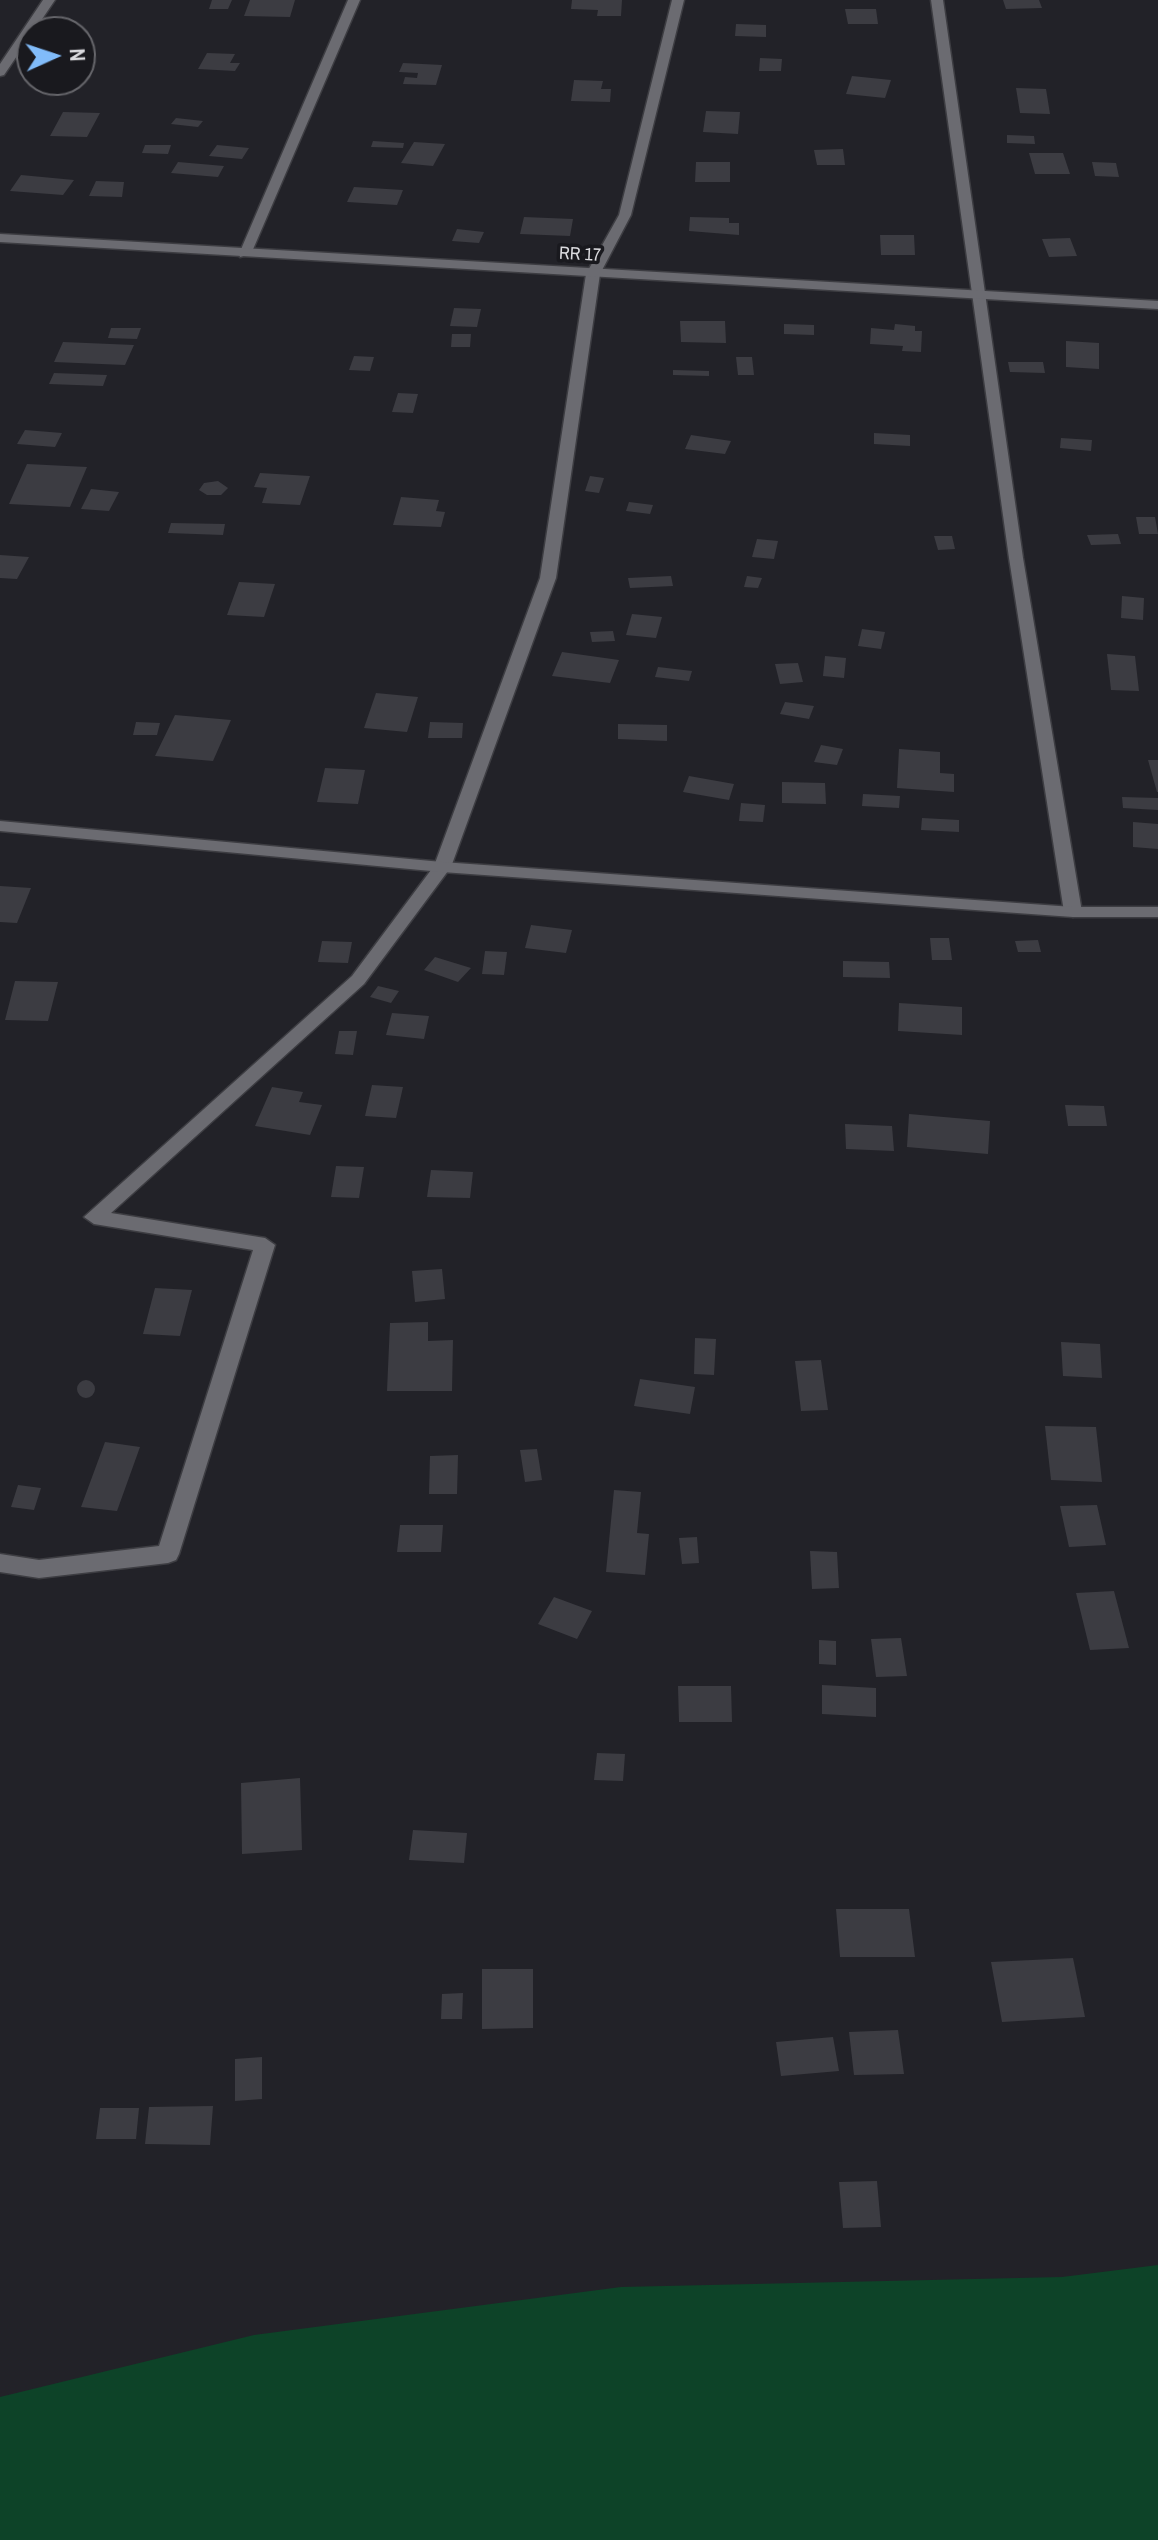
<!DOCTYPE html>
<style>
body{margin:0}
#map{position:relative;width:1158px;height:2540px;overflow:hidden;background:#222228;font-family:"Archivo Narrow",sans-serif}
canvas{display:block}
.north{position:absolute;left:16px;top:16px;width:80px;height:80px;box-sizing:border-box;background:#19191e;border:2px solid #66666b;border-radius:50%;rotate:87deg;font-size:22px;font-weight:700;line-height:32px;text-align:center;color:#dadade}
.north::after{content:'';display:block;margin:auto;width:28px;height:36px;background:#81bcfa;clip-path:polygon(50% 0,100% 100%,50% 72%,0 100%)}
</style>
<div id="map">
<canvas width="1158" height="2540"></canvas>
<div class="north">N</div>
</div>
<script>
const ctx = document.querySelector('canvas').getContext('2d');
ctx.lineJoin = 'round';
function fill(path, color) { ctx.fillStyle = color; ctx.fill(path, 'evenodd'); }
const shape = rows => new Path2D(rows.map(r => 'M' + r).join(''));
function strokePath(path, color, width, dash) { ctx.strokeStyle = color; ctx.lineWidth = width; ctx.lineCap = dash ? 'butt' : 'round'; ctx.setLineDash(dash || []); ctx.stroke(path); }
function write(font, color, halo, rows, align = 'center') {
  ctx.font = font + ' "Archivo Narrow",sans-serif'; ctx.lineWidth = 7; ctx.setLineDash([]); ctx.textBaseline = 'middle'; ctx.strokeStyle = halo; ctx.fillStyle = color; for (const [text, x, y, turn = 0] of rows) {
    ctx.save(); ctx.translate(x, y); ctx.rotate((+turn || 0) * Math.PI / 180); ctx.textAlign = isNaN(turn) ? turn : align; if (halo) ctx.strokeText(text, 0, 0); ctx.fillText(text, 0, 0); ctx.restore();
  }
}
const green = shape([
 [1158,2265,1158,2540,0,2540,0,2397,254,2335,621,2287,1062,2277]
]);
const building = shape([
 [212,0,232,0,228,9,209,9],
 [250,0,295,0,290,17,244,16],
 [572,0,622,0,621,16,597,16,598,10,571,9],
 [1003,0,1039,0,1042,8,1006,9],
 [845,9,876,9,878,24,848,24],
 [736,24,766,25,766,37,735,36],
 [207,53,235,54,230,63,240,63,235,71,198,69],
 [760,58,782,59,781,71,759,71],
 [403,63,442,65,436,85,403,84,405,77,417,78,418,73,399,72],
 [852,76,891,80,885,98,846,94],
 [574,80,603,81,601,89,611,89,610,102,571,101],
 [1016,88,1046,89,1050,114,1020,113],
 [706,111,740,112,738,134,703,132],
 [63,112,100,113,87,137,50,136],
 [176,118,203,121,198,127,171,124],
 [1007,135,1034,136,1035,144,1007,143],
 [373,141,404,143,403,148,371,147],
 [414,142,445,144,433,166,401,163],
 [145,145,171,145,168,154,142,153],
 [217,145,249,148,242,159,209,156],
 [843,149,845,165,817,165,814,150],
 [1029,153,1063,153,1070,174,1035,174],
 [178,162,224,166,218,177,171,173],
 [696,162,730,162,730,182,695,182],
 [1092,162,1116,163,1119,177,1095,176],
 [21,175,74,180,63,195,10,191],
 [96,181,124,182,122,197,89,196],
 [354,187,403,190,397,205,347,202],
 [524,217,573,219,570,236,520,234],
 [690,217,729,218,729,223,739,223,739,235,689,231],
 [457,229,484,232,479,243,452,241],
 [880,235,914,235,915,255,881,255],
 [1070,238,1077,256,1049,257,1042,239],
 [454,308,481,309,477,327,450,326],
 [680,321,725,321,726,343,681,342],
 [784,324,814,325,814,335,784,334],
 [895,324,915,326,915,331,922,331,921,352,902,351,903,346,870,344,871,328,894,330],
 [111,328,141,328,137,339,108,338],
 [452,334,471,334,470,347,451,347],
 [1066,341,1099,343,1099,369,1066,367],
 [63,342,134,345,125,365,54,362],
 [354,356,374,357,370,371,349,370],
 [736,357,752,357,754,375,738,375],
 [1008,362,1043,362,1045,373,1010,372],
 [673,370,709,371,709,376,673,375],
 [54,373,107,375,103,386,49,384],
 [398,393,418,394,413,413,392,412],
 [25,430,62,433,55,447,17,444],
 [874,433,910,435,910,446,874,444],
 [691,435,731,441,725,454,685,449],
 [1061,438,1092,440,1091,451,1060,448],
 [27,464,87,467,70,507,9,504],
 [260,473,310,476,300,505,262,503,267,488,254,487],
 [590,476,604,478,599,493,585,491],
 [218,481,228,488,221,495,207,495,199,490,204,483],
 [91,489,119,492,109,511,81,509],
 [401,497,439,500,436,511,445,512,441,527,393,525],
 [629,502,653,505,650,514,626,511],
 [1136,517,1155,517,1158,534,1139,534],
 [171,523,225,524,223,535,168,533],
 [1118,534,1121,544,1091,545,1087,535],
 [934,536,952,536,955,549,938,550],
 [757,539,778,541,774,559,752,557],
 [0,555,29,557,17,579,0,578],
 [671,576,673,586,630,588,628,578],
 [747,576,762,578,758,588,744,587],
 [239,582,275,584,264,617,227,615],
 [1122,596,1144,598,1143,620,1121,618],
 [632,614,662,617,656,638,626,635],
 [862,629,885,632,881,649,858,646],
 [613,631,615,641,592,642,590,632],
 [562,652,619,660,610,683,552,676],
 [1107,654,1135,656,1139,691,1111,690],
 [825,656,846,658,844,678,823,676],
 [798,663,803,682,780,684,775,664],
 [658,667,692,671,689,681,655,677],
 [376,693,418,697,407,732,364,728],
 [785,702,814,706,809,719,780,714],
 [175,715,231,720,213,761,155,756],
 [136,722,160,723,157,735,133,735],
 [430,722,463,723,462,738,428,738],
 [618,724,667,725,667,741,618,739],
 [821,745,843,749,837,765,814,762],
 [899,749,940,752,940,773,954,774,954,792,897,788],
 [1148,760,1158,760,1158,792,1157,792],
 [325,768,365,770,358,804,317,802],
 [689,776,734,784,729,800,683,792],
 [782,782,825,783,826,804,782,803],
 [863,794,900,796,899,808,862,806],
 [1122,797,1158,798,1158,810,1123,808],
 [741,803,765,805,763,822,739,821],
 [922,818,959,820,959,832,921,830],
 [1133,822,1158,824,1158,849,1133,847],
 [0,886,31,888,17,923,0,922],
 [531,925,572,930,566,953,525,948],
 [930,938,949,938,952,960,932,960],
 [1038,940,1041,952,1018,952,1015,941],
 [322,941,352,942,348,963,318,962],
 [485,951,507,952,504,975,482,974],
 [435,957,471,968,458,982,424,970],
 [843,961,889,962,890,978,843,977],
 [15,981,58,982,48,1021,5,1020],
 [378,986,399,991,391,1003,370,997],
 [899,1003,962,1007,962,1035,898,1031],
 [392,1013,429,1016,424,1039,386,1035],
 [339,1031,357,1031,353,1055,335,1054],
 [372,1085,403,1087,396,1118,365,1116],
 [272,1087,303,1092,299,1102,322,1105,310,1135,255,1126],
 [1065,1105,1104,1106,1107,1126,1068,1126],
 [909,1114,990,1121,988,1154,907,1147],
 [845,1124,892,1126,894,1151,846,1149],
 [336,1166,364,1167,359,1198,331,1197],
 [431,1170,473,1172,470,1198,427,1197],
 [442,1269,445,1299,415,1302,412,1271],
 [155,1288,192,1290,180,1336,143,1334],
 [428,1322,428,1341,453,1340,452,1391,387,1391,390,1323],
 [695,1338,716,1339,714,1375,694,1374],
 [1061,1342,1100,1344,1102,1378,1063,1376],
 [821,1360,828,1410,801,1411,795,1361],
 [640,1379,695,1387,690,1414,634,1406],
 '77 1389a9 9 0 1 1 18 0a9 9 0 1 1-18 0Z',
 [1045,1426,1096,1427,1102,1482,1051,1480],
 [105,1442,140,1447,117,1511,81,1507],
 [537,1449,542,1480,525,1482,520,1450],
 [458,1455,457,1494,429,1494,430,1456],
 [18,1485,41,1488,34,1510,11,1507],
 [614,1490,641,1492,637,1533,649,1534,645,1575,606,1572],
 [1097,1505,1106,1545,1069,1547,1060,1506],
 [400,1525,443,1525,441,1552,397,1552],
 [697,1537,699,1563,682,1564,679,1538],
 [810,1551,837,1552,839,1588,812,1589],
 [1114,1591,1129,1648,1090,1650,1076,1593],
 [554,1597,592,1611,577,1639,538,1624],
 [901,1638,907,1676,876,1677,871,1639],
 [819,1640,836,1641,836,1665,819,1664],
 [822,1685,876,1688,876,1717,822,1714],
 [678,1686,731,1686,732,1722,679,1722],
 [597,1753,625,1754,623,1781,594,1780],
 [300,1778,302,1850,242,1854,241,1783],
 [413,1830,467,1833,464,1863,409,1860],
 [836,1909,909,1909,915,1957,840,1957],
 [1073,1958,1085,2017,1002,2022,991,1962],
 [482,1969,533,1969,533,2028,482,2029],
 [463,1993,462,2019,441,2019,442,1994],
 [898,2030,904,2074,854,2075,849,2032],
 [833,2037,839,2071,781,2076,776,2042],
 [262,2057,262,2099,235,2101,235,2059],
 [213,2106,210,2145,145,2144,149,2107],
 [100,2108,139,2108,136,2139,96,2139],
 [877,2181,881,2227,843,2228,839,2182]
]);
const minor = shape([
 [43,0,55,0,4,75,0,76,0,64,43,0],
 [348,0,360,0,251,254,240,257,239,254,348,0],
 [672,0,684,0,631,215,600,274,556,578,451,867,364,984,111,1213,265,1238,275,1245,179,1554,176,1560,168,1563,39,1578,0,1572,0,1554,39,1560,159,1546,253,1250,94,1224,84,1217,352,976,434,866,540,578,586,274,619,215,672,0],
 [931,0,943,0,1023,558,1082,912,1073,917,1064,912,1009,558,931,0]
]);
const tertiary = shape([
 [0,821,442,862,1073,907,1158,907,1158,917,1073,917,442,872,0,831,0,821]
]);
const secondary = shape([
 [0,234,1158,301,1158,309,0,242,0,234]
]);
const farStreetnames = [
 ["RR 17",580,255,3]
];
fill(green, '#0d4328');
fill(building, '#3c3c42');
strokePath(minor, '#3d3d42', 3);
strokePath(tertiary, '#3d3d42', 3);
strokePath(secondary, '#3d3d42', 3);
fill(minor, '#6b6b71');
fill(tertiary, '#6b6b71');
fill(secondary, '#6b6b71');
write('18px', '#dadade', '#19191e', farStreetnames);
</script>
